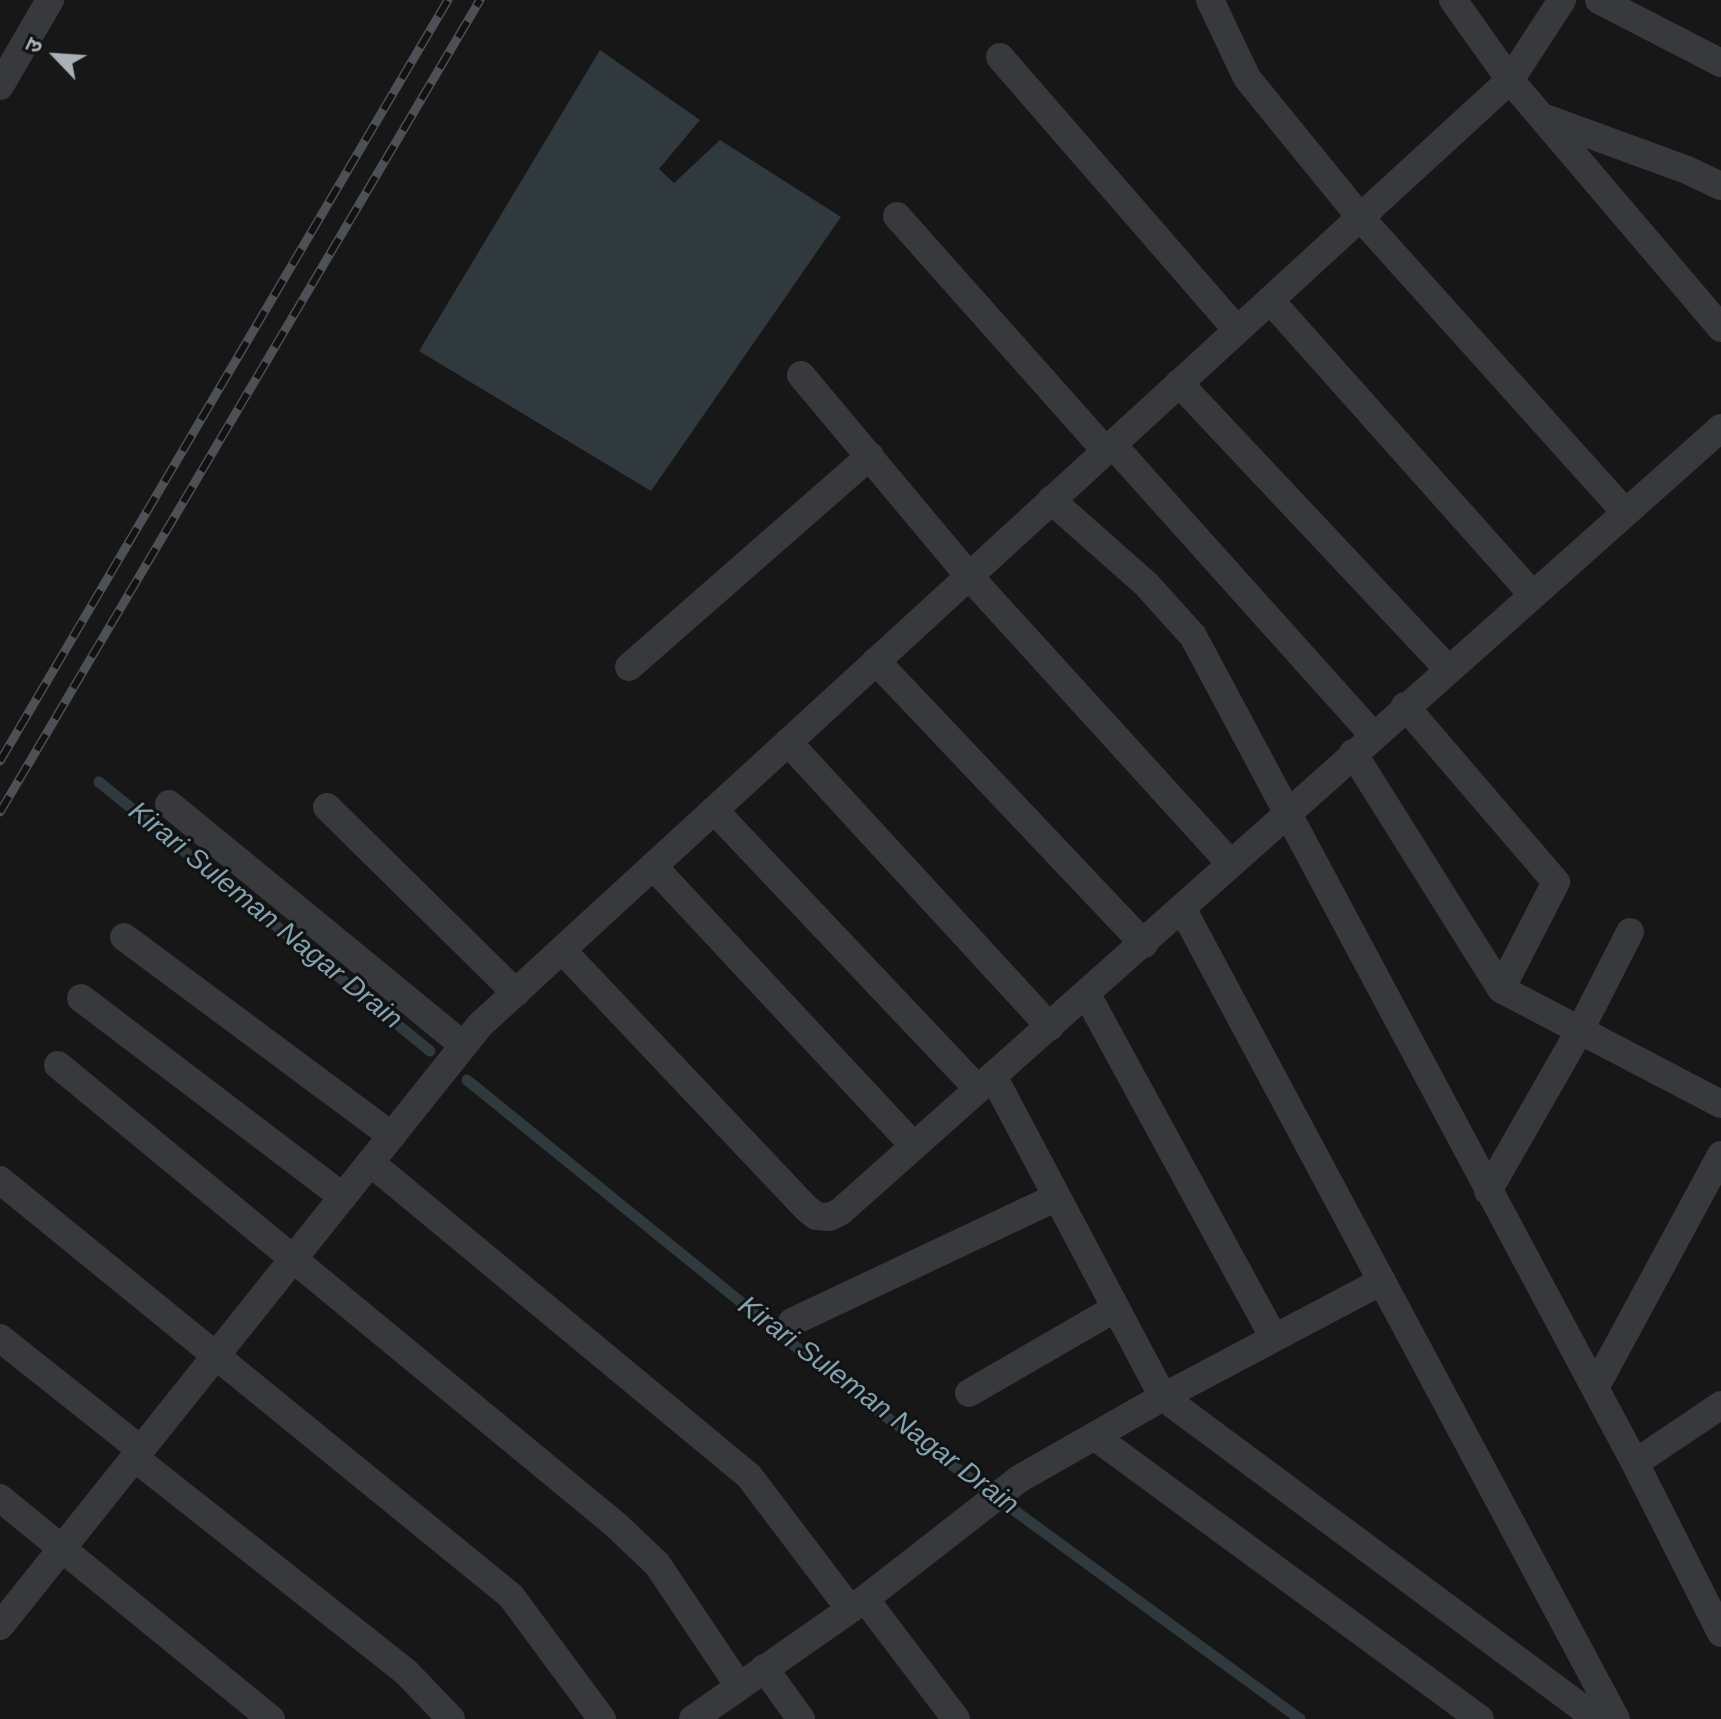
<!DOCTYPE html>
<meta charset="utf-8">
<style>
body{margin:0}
#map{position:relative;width:1721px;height:1719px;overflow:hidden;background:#171718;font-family:Helvetica,"Noto Sans Devanagari",sans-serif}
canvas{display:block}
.north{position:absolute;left:16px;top:16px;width:80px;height:80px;-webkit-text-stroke:6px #121213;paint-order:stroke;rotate:295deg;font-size:22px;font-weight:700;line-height:32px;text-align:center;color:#a9b0b8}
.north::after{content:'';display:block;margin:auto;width:28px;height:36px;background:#a9b0b8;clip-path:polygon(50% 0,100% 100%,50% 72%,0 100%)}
</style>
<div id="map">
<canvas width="1721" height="1719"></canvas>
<div class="north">उ</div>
</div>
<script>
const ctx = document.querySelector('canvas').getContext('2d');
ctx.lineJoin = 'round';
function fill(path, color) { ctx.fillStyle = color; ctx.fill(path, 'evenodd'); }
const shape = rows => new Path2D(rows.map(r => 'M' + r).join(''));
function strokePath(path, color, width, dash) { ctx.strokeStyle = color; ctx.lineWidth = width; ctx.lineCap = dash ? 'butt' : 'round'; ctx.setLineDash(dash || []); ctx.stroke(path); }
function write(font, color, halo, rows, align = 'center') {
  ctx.font = font + ' Helvetica,sans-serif'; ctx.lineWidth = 6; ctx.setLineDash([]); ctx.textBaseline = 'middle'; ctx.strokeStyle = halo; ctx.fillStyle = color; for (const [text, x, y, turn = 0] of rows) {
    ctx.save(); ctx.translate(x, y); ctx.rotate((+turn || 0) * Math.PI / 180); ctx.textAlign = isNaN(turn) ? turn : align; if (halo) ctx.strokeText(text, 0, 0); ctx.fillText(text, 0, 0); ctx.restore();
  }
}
const water = shape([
 [600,50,700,120,659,169,674,183,720,140,841,217,651,491,419,351]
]);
const stream = shape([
 [99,782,430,1051],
 [467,1080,848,1389,1300,1719]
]);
const minor = shape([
 [1210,0,1247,78,1360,217,1625,512],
 [1453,0,1510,80,1721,328],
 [1599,0,1721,63],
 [1000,57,1237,330],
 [0,86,50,0],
 [1545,118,1687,170,1721,186],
 [897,216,1105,450],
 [1270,300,1532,594],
 [801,375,969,576,1231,864],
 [1179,383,1447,668],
 [1112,444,1373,735],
 [1051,500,1146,584,1193,636,1635,1463,1721,1633],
 [876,661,1144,944],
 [629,667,870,456],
 [1405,706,1556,882,1501,989],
 [788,742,1050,1027],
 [1353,753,1501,989,1721,1104],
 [169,804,463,1045],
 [327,807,516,993],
 [714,810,978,1089],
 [653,866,913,1145],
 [1182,908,1616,1719],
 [124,937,392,1136],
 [562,950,806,1208,816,1216,829,1217,840,1212,1721,428],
 [1087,995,1274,1338],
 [81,998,343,1197],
 [58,1065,616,1525,657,1564,739,1686],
 [993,1076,1163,1397,1597,1719],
 [371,1163,749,1476,849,1608],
 [0,1180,511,1596,602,1719],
 [1488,1191,1580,1030,1630,932],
 [792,1322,1057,1197],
 [0,1338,141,1450],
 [1595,1388,1721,1155],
 [969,1393,1116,1308],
 [1094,1436,1480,1719],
 [135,1458,406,1672,451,1719],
 [1635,1463,1721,1405],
 [0,1498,271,1719],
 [865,1599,956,1719],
 [0,1626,480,1025,1510,80,1562,0],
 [764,1668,801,1719],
 [693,1719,865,1599,1019,1479,1163,1397,1382,1281]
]);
const rail = shape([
 [0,761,448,0],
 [0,812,480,0]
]);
const waterNames = [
 ["Kirari Suleman Nagar Drain",265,916,39],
 ["Kirari Suleman Nagar Drain",878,1406,37]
];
fill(water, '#2f393e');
strokePath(stream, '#2f393e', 11);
strokePath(minor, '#38393d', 28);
strokePath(rail, '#4d5054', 9);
strokePath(rail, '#121213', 6, [18]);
write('italic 28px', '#82a1b1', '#121213', waterNames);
</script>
